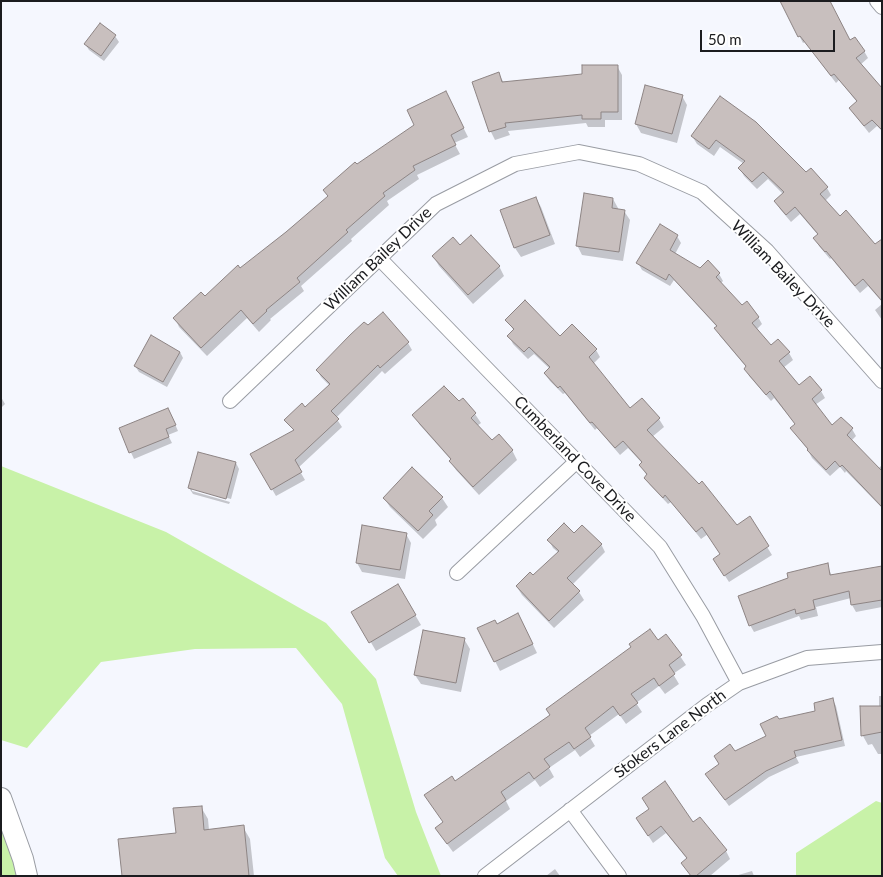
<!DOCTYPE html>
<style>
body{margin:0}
#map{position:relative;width:883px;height:877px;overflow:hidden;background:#f5f7fe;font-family:Lato,sans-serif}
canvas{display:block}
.frame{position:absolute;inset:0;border:2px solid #1b1c1f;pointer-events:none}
.scale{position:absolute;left:700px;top:30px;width:135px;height:22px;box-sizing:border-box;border:2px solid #1b1c1f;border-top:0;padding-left:6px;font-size:15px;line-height:18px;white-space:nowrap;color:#1b1c1f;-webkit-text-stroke:4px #fff;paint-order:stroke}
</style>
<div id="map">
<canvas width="883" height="877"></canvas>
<div class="frame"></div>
<div class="scale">50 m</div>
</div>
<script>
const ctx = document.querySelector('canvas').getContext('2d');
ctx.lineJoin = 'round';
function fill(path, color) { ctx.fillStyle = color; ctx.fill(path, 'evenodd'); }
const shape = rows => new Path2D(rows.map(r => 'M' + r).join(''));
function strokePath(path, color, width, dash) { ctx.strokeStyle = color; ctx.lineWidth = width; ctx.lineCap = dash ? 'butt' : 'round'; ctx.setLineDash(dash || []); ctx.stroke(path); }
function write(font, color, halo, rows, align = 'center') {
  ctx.font = font + ' Lato,sans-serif'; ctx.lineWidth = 4; ctx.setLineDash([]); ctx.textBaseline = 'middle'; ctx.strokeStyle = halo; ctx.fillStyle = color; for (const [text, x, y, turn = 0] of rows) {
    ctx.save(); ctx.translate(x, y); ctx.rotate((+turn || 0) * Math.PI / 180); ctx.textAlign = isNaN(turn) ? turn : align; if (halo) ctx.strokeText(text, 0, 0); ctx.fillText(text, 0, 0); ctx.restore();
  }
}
const green = shape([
 [1,466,166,532,326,623,376,679,416,812,441,876,398,876,385,858,342,704,296,648,195,649,101,662,27,748,1,740],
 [1,798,27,876,1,876],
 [876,801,882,803,882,876,796,876,796,853]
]);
const shadow = shape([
 [781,1,864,51,868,58,860,65,882,89,882,131,877,126,869,133,855,115,851,108,857,102,839,80,836,83,805,42,803,43],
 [100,24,115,36,119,42,104,61,89,50,85,44],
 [617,66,622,75,622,120,605,120,605,127,588,127,586,123,508,131,510,135,495,140,491,132,474,82,499,74,504,83,584,75],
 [682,96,687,105,677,143,641,133,636,124],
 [720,98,806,174,827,188,831,195,825,201,839,217,875,246,882,242,882,302,868,286,860,293,831,258,830,259,819,246,815,239,818,235,800,214,791,222,780,209,775,201,783,194,768,179,757,189,744,176,740,169,744,164,720,147,714,156,697,144,692,136],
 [450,101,468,137,454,143,460,154,417,175,419,179,387,201,389,205,351,239,352,241,301,286,304,291,270,319,271,320,259,332,247,318,207,356,179,327,175,318,205,298,240,270,328,197,325,191,357,166],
 [536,198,541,207,555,244,521,257,515,248,501,211],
 [613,199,618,208,618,210,624,211,630,220,623,261,582,255,577,245],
 [677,236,681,243,675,254,700,269,708,262,719,274,723,281,720,284,741,307,758,317,762,324,756,330,771,347,789,353,793,360,783,368,799,386,821,391,825,398,815,405,832,427,841,418,852,429,856,436,851,441,878,469,882,465,882,508,846,471,845,473,840,467,830,476,812,458,808,450,796,435,796,425,774,398,771,401,749,376,745,369,747,368,720,336,716,329,717,327,674,280,670,286,642,270,638,263],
 [433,256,499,266,504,276,473,304,439,266],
 [882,304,882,320,875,310],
 [383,314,408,343,412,350,385,374,382,371,336,418,342,427,298,468,305,480,276,496,252,455,294,431,286,420,305,409,330,386,321,377,317,370],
 [507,320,596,350,600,357,593,364,630,409,642,399,659,419,664,427,652,437,736,526,749,518,772,555,729,582,714,559,721,555,708,534,701,539,671,502,668,504,650,485,645,478,647,476,640,465,642,463,628,448,620,455,597,428,595,430,565,393,563,394,550,381,545,374,550,369,534,354,528,359,513,344,509,336,514,331],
 [180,352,183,358,167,387,139,372,135,366],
 [1,397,5,404,1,408],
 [463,400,475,414,481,423,477,426,492,442,512,450,517,460,479,495,456,470,450,461,451,460,419,424,414,415,458,403],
 [171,415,178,431,168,435,172,443,134,459,120,429],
 [199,453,236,463,239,469,231,499,192,488,192,491,230,502,229,504,193,494,189,488],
 [412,469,442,498,448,507,435,520,437,525,423,539,390,507,384,498],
 [406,534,411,543,405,579,362,572,357,563],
 [574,535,601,544,605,552,572,585,579,592,584,600,554,628,522,595,517,587,533,577,559,553,553,548,549,540],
 [827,565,832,576,882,567,882,607,856,612,852,605,851,598,816,607,818,616,801,620,799,616,754,632,750,625],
 [398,586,421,625,376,651,353,612],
 [523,624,537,653,500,671,479,629,497,625],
 [666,635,686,665,673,674,679,684,665,694,659,686,636,703,642,712,626,724,619,714,589,736,595,746,580,757,575,750,549,768,554,777,540,787,535,780,506,801,510,809,453,852,442,837,444,823,455,783],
 [464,639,470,649,461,692,421,684,415,675],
 [879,696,882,696,882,754,878,754,872,744,868,745,863,736,861,707,879,707],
 [833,700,836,706,845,746,796,757,799,763,769,777,729,806,710,780,735,752,767,737,779,721,817,712],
 [201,807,208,819,209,830,243,827,250,839,254,876,123,876,177,834],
 [699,819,726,851,730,859,710,876,691,876,682,863,687,859,666,833,653,843,642,826,693,824],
 [555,869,560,876,546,876],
 [752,871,754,876,735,876]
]);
const building = shape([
 [780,1,830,1,850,40,855,37,865,51,856,58,882,88,882,130,872,120,864,126,849,108,857,101,834,74,831,76,800,36,798,37,780,1],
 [100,23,116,35,101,56,84,44,100,23],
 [582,65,618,65,618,112,601,112,601,119,582,119,582,115,505,123,506,127,489,132,472,82,499,72,502,82,582,74,582,65],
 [645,85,683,95,672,134,635,124,645,85],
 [446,91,464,128,451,135,456,145,413,166,415,170,383,193,385,196,346,230,348,232,297,278,300,282,266,310,267,311,253,324,241,310,201,348,173,318,201,292,205,296,238,265,240,268,286,232,328,196,323,190,355,162,357,164,414,125,407,110,446,91],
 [720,96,756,122,806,172,811,168,828,187,820,194,840,216,846,210,875,244,882,239,882,301,863,279,855,286,826,251,825,252,813,238,818,234,795,207,786,215,774,201,784,192,763,172,752,182,738,168,745,161,716,140,709,149,691,136,720,96],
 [584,193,613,198,612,208,625,210,619,252,576,246,584,193],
 [536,197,550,235,514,248,500,210,536,197],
 [660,224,678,235,670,250,700,268,708,260,720,273,716,277,742,305,747,301,759,317,752,323,771,345,778,339,790,352,779,361,799,385,810,376,822,390,812,399,832,425,841,417,853,428,847,435,882,471,882,507,842,465,840,467,835,461,826,470,807,450,808,449,790,428,795,424,770,391,766,395,744,369,746,366,714,328,717,326,669,274,666,280,636,263,660,224],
 [471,235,500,266,468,295,432,256,453,237,460,245,471,235],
 [525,300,560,336,572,324,597,349,589,357,630,408,642,398,660,418,647,430,699,484,702,481,737,525,750,516,769,546,724,576,713,559,720,554,702,527,696,532,665,495,663,498,644,478,647,474,639,465,642,462,623,441,615,448,592,422,590,423,560,386,558,388,544,373,550,367,529,347,524,352,507,336,514,329,505,320,525,300],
 [383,312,409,342,380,368,378,365,331,411,339,419,295,460,302,472,271,490,250,454,294,430,284,420,302,403,305,407,330,384,316,370,350,335,364,322,368,325,383,312],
 [151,335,180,352,163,382,134,366,151,335],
 [444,386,459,401,463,398,476,413,471,418,492,440,499,434,513,450,473,487,449,461,451,459,412,415,444,386],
 [168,408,176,425,166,429,169,437,129,453,119,428,168,408],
 [198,452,236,462,226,499,188,488,198,452],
 [412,467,443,497,429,511,433,515,418,531,383,498,412,467],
 [564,523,574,533,582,525,602,544,567,578,580,591,549,621,516,586,530,572,533,575,559,551,547,540,564,523],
 [362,525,407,533,400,570,356,563,362,525],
 [828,563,830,575,882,566,882,600,851,605,849,591,813,600,815,609,796,614,795,609,749,626,738,596,788,578,787,573,828,563],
 [398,584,416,615,369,643,351,612,398,584],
 [518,613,533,644,494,662,477,628,495,620,497,624,518,613],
 [650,629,658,640,666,634,682,655,669,665,675,674,659,686,654,678,631,694,638,703,620,716,613,706,585,728,591,737,574,749,569,742,544,759,550,767,534,779,529,772,501,792,506,800,447,844,435,828,443,822,424,795,452,776,455,781,550,715,546,709,631,647,629,644,650,629],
 [423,630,465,638,456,683,414,675,423,630],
 [833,698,842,740,794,751,796,757,766,771,725,800,705,774,719,764,714,756,730,744,735,751,766,736,760,724,777,716,779,719,815,711,814,703,833,698],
 [860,706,882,706,882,732,861,736,860,706],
 [665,781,693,822,700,817,727,850,696,876,691,876,681,863,687,858,661,826,648,836,636,818,649,809,642,798,665,781],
 [202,806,204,830,244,825,249,876,122,876,118,839,176,833,173,808,202,806]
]);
const street = shape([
 [877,1,882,7],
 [379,258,660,547,703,616,739,683],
 [230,401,436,204,515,164,579,152,639,164,702,192,767,251,882,381],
 [457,573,577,461],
 [570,810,619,876],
 [485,876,707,705,739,683,807,658,882,652]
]);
const secondary = shape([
 [1,798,23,859,27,876]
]);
const streetNames = [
 ["William Bailey Drive",378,259,-44],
 ["William Bailey Drive",783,274,46],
 ["Cumberland Cove Drive",575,459,46],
 ["Stokers Lane North",670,734,-37]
];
fill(green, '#c8f2a8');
fill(shadow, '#0003');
fill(building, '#c8bfbe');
strokePath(building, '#8d8484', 1);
strokePath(street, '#999ca3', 16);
strokePath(secondary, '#999ca3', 22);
strokePath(street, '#fff', 14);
strokePath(secondary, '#fff', 20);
write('16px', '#1b1c1f', '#fff', streetNames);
</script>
